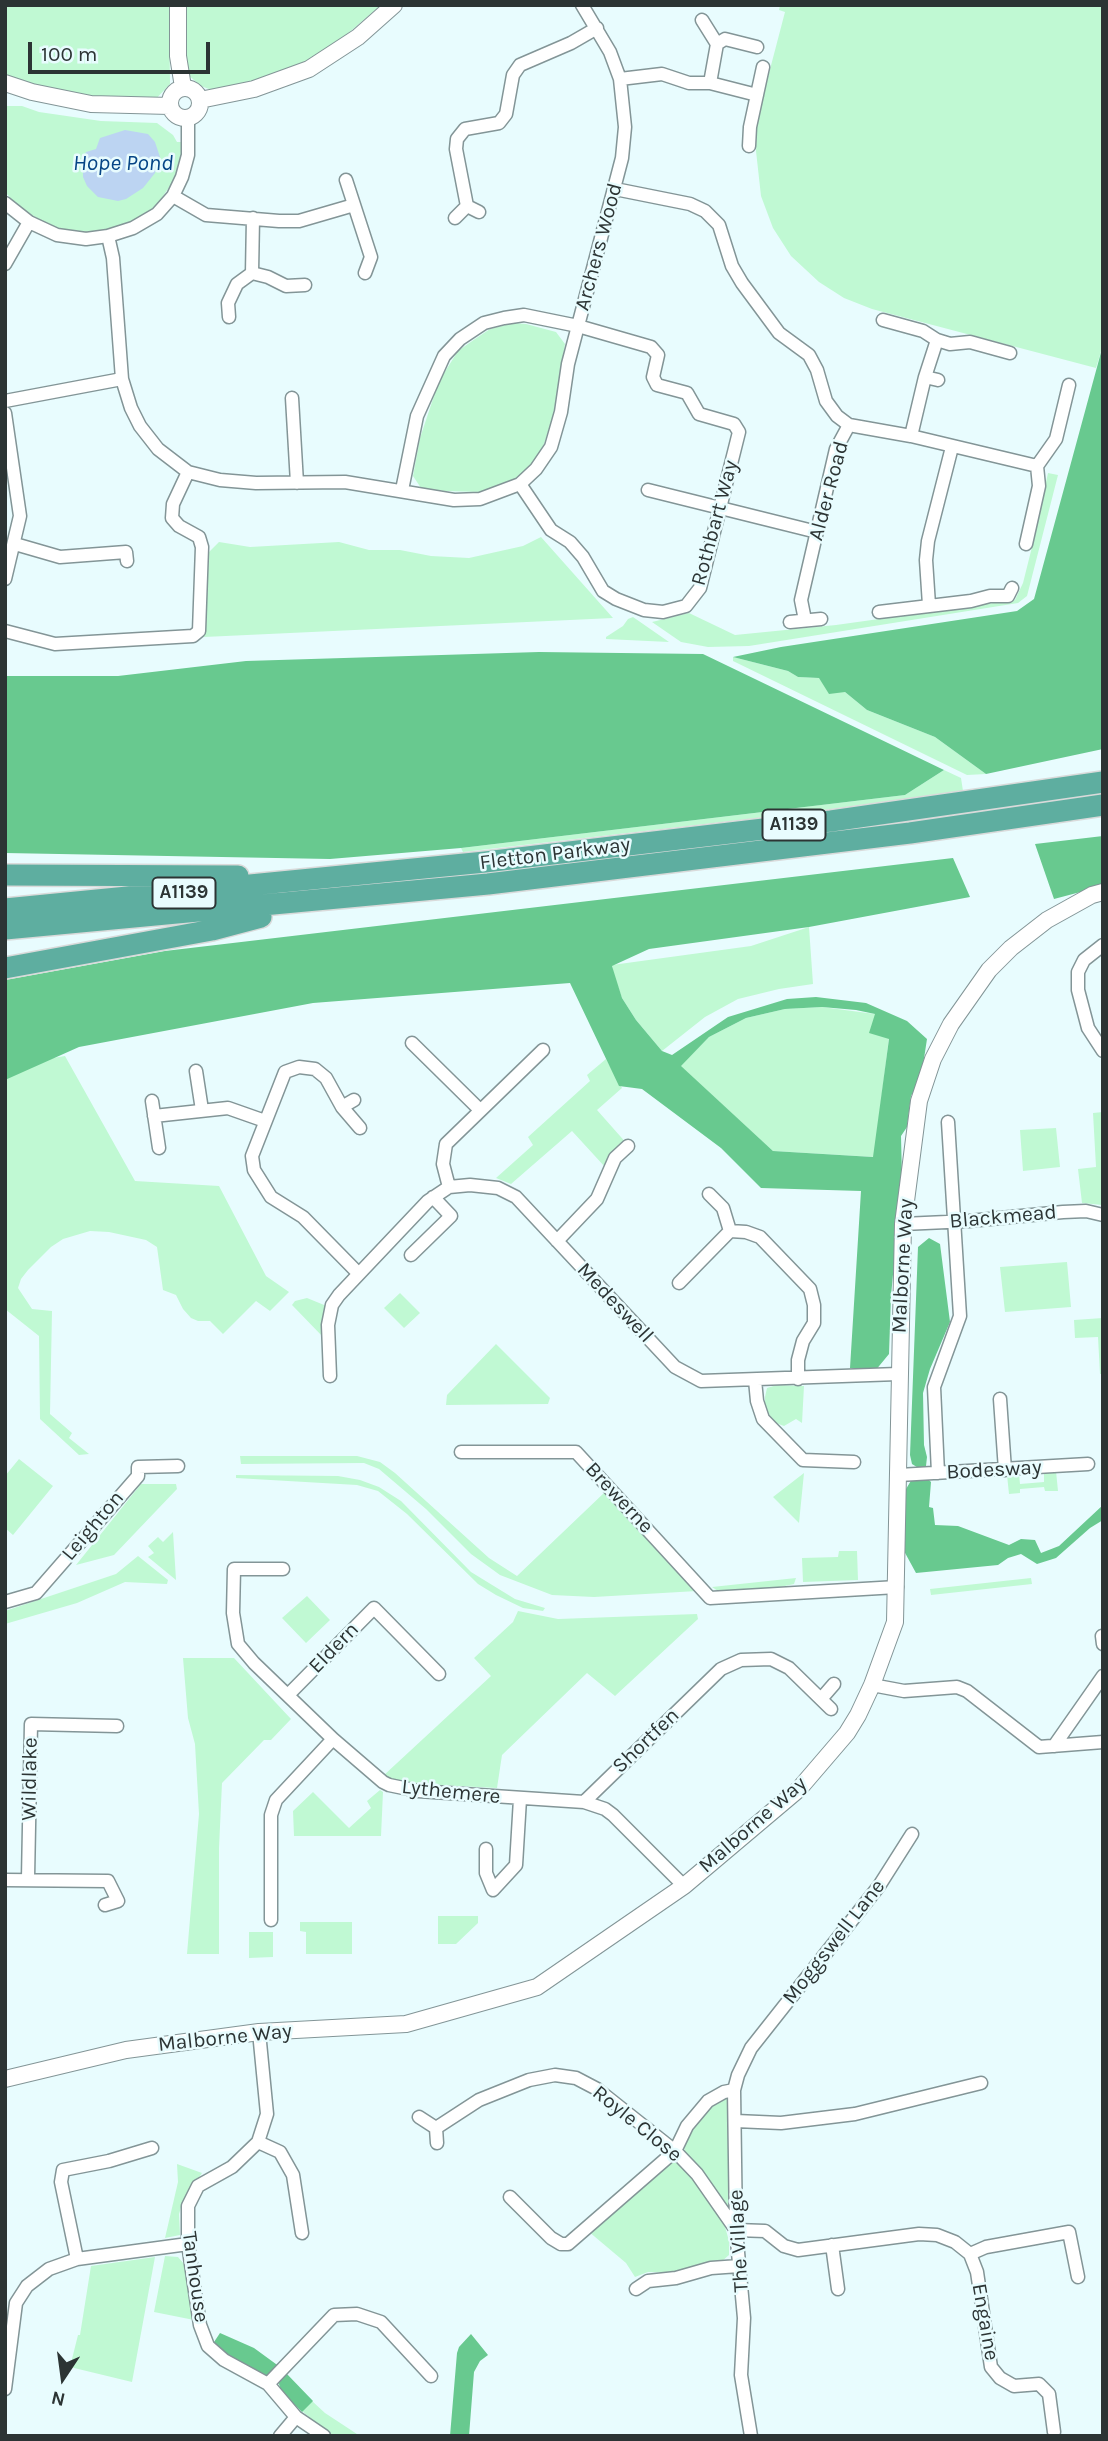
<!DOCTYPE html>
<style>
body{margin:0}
#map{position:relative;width:1108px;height:2441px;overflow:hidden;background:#e8fcfe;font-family:Karla,sans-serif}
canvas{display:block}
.frame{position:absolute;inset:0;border:7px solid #2c3434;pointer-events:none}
.north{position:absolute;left:28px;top:2343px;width:70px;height:70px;-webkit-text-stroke:5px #e8fcfe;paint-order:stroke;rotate:193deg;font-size:19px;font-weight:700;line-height:28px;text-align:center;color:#2c3434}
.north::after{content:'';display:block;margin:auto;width:24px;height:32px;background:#2c3434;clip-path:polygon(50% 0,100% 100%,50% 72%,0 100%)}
.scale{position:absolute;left:28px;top:42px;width:182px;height:32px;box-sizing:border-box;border:4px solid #2c3434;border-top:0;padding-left:9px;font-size:21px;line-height:24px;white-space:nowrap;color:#2c3434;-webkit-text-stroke:5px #e8fcfe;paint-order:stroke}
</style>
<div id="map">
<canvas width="1108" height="2441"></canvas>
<div class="frame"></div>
<div class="north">N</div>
<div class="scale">100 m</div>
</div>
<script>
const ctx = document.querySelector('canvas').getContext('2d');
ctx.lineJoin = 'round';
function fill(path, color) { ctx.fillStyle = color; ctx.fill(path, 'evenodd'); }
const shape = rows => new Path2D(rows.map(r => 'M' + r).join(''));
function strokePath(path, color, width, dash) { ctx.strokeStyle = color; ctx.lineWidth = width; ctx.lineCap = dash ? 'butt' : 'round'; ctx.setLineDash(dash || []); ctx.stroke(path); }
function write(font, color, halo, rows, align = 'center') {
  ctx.font = font + ' Karla,sans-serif'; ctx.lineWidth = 5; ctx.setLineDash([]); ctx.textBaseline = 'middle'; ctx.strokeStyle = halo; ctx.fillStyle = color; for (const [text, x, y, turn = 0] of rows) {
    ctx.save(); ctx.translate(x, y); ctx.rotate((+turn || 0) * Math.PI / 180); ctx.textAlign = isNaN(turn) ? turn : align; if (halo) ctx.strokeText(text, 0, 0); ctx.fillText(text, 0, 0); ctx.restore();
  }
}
const green = shape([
 [5,5,169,5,170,84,153,102,86,100,5,81],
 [184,5,381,5,338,42,296,67,254,83,214,91,201,86,187,74],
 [780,5,1103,5,1103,345,1096,368,872,309,844,298,819,282,791,256,773,228,761,196,756,151,757,119,785,12,779,10],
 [5,106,22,106,39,112,101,121,157,123,173,135,177,142,184,142,180,162,172,183,161,199,147,214,131,223,91,233,70,232,50,226,19,207,5,192],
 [514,323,526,324,556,332,565,344,553,416,544,444,536,458,525,473,508,485,497,489,481,492,445,491,421,488,413,476,420,438,439,381,458,351,475,339,490,329],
 [1048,473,1058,475,1027,596,1018,603,749,646,708,647,681,642,652,622,689,613,735,635,836,625,1015,600,1023,583,1031,551],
 [541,537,613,618,204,637,206,555,219,542,250,547,339,542,369,550,400,550,431,556,469,558,523,546],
 [633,617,669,642,606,639,606,637,623,626,628,619],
 [733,657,788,671,798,677,819,678,845,692,867,710,935,737,986,774,967,775,733,661],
 [944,770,961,778,963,791,809,812,463,852,461,848,905,795],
 [809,927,813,984,779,989,738,999,705,1017,662,1051,636,1020,622,998,613,973,612,965,751,946],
 [822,1007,875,1014,889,1038,874,1157,773,1151,680,1066,709,1037,746,1018,785,1009],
 [65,1056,135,1181,219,1186,266,1276,289,1292,270,1311,256,1301,223,1334,210,1321,198,1321,191,1318,183,1309,176,1295,163,1290,157,1247,146,1240,109,1232,90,1231,63,1239,51,1247,28,1270,21,1279,18,1288,32,1309,52,1311,50,1414,72,1433,69,1438,89,1454,79,1455,40,1419,39,1336,5,1309,5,1066],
 [606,1059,622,1088,597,1110,628,1145,605,1167,572,1131,511,1184,496,1178,533,1145,528,1137,590,1081,587,1075],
 [1103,1112,1103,1212,1102,1205,1082,1203,1078,1169,1096,1167,1093,1113],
 [1056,1128,1060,1167,1023,1171,1020,1130],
 [1067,1262,1071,1307,1005,1312,1000,1267],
 [400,1293,420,1313,404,1328,384,1308],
 [307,1298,329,1307,324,1338,292,1305,295,1301],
 [1103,1318,1103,1374,1100,1374,1098,1337,1075,1338,1074,1320],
 [496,1344,550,1398,548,1404,446,1405,447,1395],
 [777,1385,804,1386,802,1423,796,1419,784,1426,776,1423,769,1416,765,1408,765,1397,767,1388],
 [240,1456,357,1456,380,1462,395,1473,489,1558,517,1576,605,1492,697,1591,594,1597,552,1595,500,1575,471,1554,426,1509,379,1469,364,1463,241,1464],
 [19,1459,53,1486,13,1535,5,1528,5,1476],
 [1044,1471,1056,1471,1058,1491,1045,1491,1044,1487,1020,1489,1020,1493,1009,1494,1007,1475,1019,1474,1020,1484,1044,1482],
 [804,1473,799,1523,773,1497],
 [236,1475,338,1476,360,1480,379,1487,401,1501,471,1572,515,1599,545,1608,543,1611,523,1608,496,1595,478,1584,407,1514,378,1491,357,1485,236,1478],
 [141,1484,176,1484,177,1489,114,1555,76,1565],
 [173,1532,176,1580,148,1557,154,1553,148,1546,158,1537,163,1542],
 [839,1551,857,1551,858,1580,803,1582,802,1558,838,1557],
 [138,1556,168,1580,167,1584,125,1582,77,1603,5,1624,5,1611,116,1574],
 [796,1578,794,1584,780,1587,718,1591,712,1587],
 [1031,1578,1032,1584,931,1595,930,1589],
 [307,1596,330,1620,306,1643,282,1618],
 [518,1611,558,1619,697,1614,698,1619,615,1696,587,1673,502,1755,497,1788,419,1784,391,1781,383,1776,491,1676,474,1658,513,1622],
 [183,1658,234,1658,291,1719,271,1740,264,1740,222,1783,219,1848,219,1954,187,1954,199,1814,195,1744,188,1718],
 [380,1790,383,1792,381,1836,294,1836,293,1811,313,1792,349,1828,371,1808,367,1801],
 [438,1916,478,1916,478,1923,456,1944,438,1944],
 [300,1922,352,1922,352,1954,306,1954,306,1932,300,1931],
 [249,1932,273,1932,273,1957,249,1958],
 [729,2094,730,2197,728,2207,726,2208,685,2154,684,2145,687,2131,705,2108],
 [673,2157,684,2164,724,2223,729,2241,729,2255,721,2262,699,2264,674,2273,648,2272,635,2277,626,2263,588,2231],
 [177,2164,202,2173,183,2201,179,2214,180,2235,165,2238,178,2182],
 [165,2256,178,2257,184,2264,194,2320,154,2312],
 [155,2257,132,2382,70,2367,78,2335,80,2335,91,2266],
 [312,2401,325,2413,360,2436,331,2436,302,2411]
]);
const forest = shape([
 [1103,345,1103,749,986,774,935,737,867,710,845,692,829,694,819,678,798,677,788,671,733,657,781,647,1017,611,1034,599],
 [539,652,703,654,944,770,905,795,461,848,330,859,5,853,5,676,118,676,246,661],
 [1103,836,1103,886,1054,899,1035,844],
 [953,858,970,897,809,927,649,949,612,966,622,998,636,1020,662,1051,672,1055,728,1017,787,999,816,997,866,1003,907,1021,927,1039,921,1078,911,1096,907,1127,901,1136,902,1178,891,1296,889,1354,875,1371,850,1368,861,1191,761,1188,721,1148,642,1089,619,1086,570,983,313,1003,79,1047,5,1080,5,980,165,951],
 [822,1007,856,1010,875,1014,869,1033,889,1039,873,1157,773,1151,681,1066,709,1037,746,1018,785,1009],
 [929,1238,940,1244,950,1322,930,1369,923,1393,924,1445,927,1457,926,1466,920,1469,912,1464,910,1455,918,1247],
 [926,1477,931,1482,929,1507,933,1508,935,1525,958,1526,1009,1545,1021,1539,1035,1540,1041,1553,1059,1546,1103,1505,1103,1520,1090,1528,1056,1558,1037,1564,1021,1554,1008,1558,998,1565,916,1573,904,1551,903,1494,912,1479],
 [220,2333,254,2348,280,2367,267,2381,212,2345],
 [471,2334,488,2355,480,2361,474,2372,469,2436,450,2436,457,2353,459,2347],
 [286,2373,313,2401,302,2412,281,2391,279,2384,280,2378]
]);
const water = shape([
 [125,130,148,134,155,142,160,157,155,173,143,188,126,199,118,201,98,197,87,186,83,177,83,159,86,152,96,149,100,138]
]);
const minor = shape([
 [702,20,717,44,710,83],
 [717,44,725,39,757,47],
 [620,79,662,74,689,83,710,83,757,95],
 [749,146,750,127,763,67],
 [346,180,371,257,365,273],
 [615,189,690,204,705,211,719,225,732,266,742,283,779,333,809,355,817,370,826,401,837,416,849,425,911,436,1037,466,1056,439,1069,385],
 [173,196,206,215,279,221,299,221,354,205],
 [5,203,29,222,57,235,86,239,108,236,133,228,157,214,173,196,182,177,188,155,188,118],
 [467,206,456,149,457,139,465,129,499,123,506,114,513,75,520,65,571,43,597,28],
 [455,218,467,206,479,212],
 [108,236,113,258,122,379,131,408,140,426,158,449,188,472,220,480,256,483,345,482,454,500,480,499,520,484,536,469,551,447,561,412,568,364,622,158,625,127,620,79,610,52,582,5],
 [5,264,29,222],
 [252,273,253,218],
 [229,317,228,303,237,284,252,273,268,277,286,286,305,285],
 [883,320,923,331,937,340,950,344,970,342,1010,353],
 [925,377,938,380],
 [292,398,297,483],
 [5,401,122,379],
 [5,413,20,516,5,579],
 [911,436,925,377,937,340],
 [402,490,417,416,444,356,460,339,484,323,504,318,524,315,578,326,651,347,658,355,653,377,657,385,687,393,699,414,734,424,739,432,700,588,686,606,663,612,644,610,616,599,603,591,583,557,570,542,551,530,520,484],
 [648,490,817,532],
 [15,544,60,557,126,552,127,561],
 [1026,544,1039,486,1037,466],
 [929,605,926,560,928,541,952,447],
 [879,612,971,601,990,596,1008,596,1012,588],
 [805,620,801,600,836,449,849,425],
 [790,622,821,619],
 [5,631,55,644,193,636,199,631,202,547,199,537,179,526,172,518,173,504,188,472],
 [1103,945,1084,960,1078,972,1078,990,1088,1028,1103,1051],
 [412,1043,480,1110],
 [196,1071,202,1110],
 [152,1101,159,1148],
 [342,1107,354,1100],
 [154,1116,228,1108,265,1121],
 [449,1187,443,1164,446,1144,543,1050],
 [709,1194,723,1208,730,1231],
 [903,1224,969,1221,1063,1212,1086,1211,1103,1215],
 [557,1241,597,1199,615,1158,628,1146],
 [411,1255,451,1216,433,1197],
 [358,1273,303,1217,271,1197,254,1170,252,1156,285,1072,299,1067,315,1069,326,1078,342,1107,360,1128],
 [679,1283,730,1231,746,1232,760,1237,810,1289,814,1305,814,1323,803,1341,798,1360,798,1379],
 [330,1376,328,1325,332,1305,339,1295,428,1201,449,1187,470,1185,498,1188,516,1197,675,1367,701,1381,898,1374],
 [755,1380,757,1401,763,1419,803,1460,854,1462],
 [1000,1399,1005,1470],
 [461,1452,576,1452,710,1598,897,1587],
 [938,1473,934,1387,960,1316,948,1122],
 [899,1475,1088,1464],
 [283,1569,234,1569,233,1613,238,1644,254,1663,333,1739],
 [5,1602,36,1593,138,1476,138,1467,178,1466],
 [1102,1636,1103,1644],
 [872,1685,904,1691,957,1687,967,1691,1039,1747,1103,1742],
 [288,1695,374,1608,439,1674],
 [821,1699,834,1684],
 [1054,1746,1103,1676],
 [486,1849,486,1873,493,1890,516,1865,520,1799],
 [28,1878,31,1724,117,1726],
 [5,1880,108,1881,118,1901,105,1905],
 [684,1886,613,1815,605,1809,584,1802,721,1669,741,1660,771,1659,789,1668,831,1709],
 [271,1920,271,1815,276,1800,333,1739,383,1782,389,1785,418,1791,584,1802],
 [259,2032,267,2114,258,2142,232,2167,198,2186,188,2206,188,2244,200,2325,208,2346,224,2360,268,2384,296,2417,324,2436],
 [419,2117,436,2128,437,2143],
 [736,2121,781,2123,855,2114,981,2083],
 [436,2128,479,2100,529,2080,555,2075,576,2078,597,2089,675,2151,697,2174,736,2230,765,2231,784,2246,798,2250,919,2234,937,2235,955,2242,970,2254,977,2272,991,2367,1000,2378,1014,2386,1039,2384,1049,2394,1054,2432],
 [258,2142,280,2152,293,2175,302,2233],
 [510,2197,551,2238,561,2244,568,2244,675,2151,687,2126,708,2101,724,2092,734,2090],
 [832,2245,838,2289],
 [970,2254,986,2247,1069,2232,1078,2277],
 [77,2259,61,2182,63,2170,109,2161,152,2148],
 [636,2289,648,2281,676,2278,711,2268,739,2266],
 [268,2384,334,2315,357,2314,381,2322,431,2376],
 [5,2389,16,2303,27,2286,49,2269,77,2259,188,2244],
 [280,2436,296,2417],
 [751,2436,741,2375,744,2318,736,2230,734,2090,738,2075,751,2048,879,1886,912,1834]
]);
const tertiary = shape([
 [178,5,178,56,183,87],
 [5,83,32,92,91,104,170,106],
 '170 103a15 15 0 1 1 30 0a15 15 0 1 1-30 0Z',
 [200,100,254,89,309,69,358,37,394,5],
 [5,2079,126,2050,259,2032,406,2024,537,1987,684,1886,799,1789,847,1733,858,1715,872,1685,895,1622,903,1224,919,1101,933,1059,951,1024,989,970,1011,948,1047,920,1092,895,1103,892]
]);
const trunk = shape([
 [5,875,238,876],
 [5,909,485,862,831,821,1103,782],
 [5,929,488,884,910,833,1103,805],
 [5,968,212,930,261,917]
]);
const shields = [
 [794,825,63],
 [184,893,63]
];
const shieldNames = [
 ["A1139",794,825],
 ["A1139",184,893]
];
const streetNames = [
 ["Archers Wood",599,247,-75],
 ["Alder Road",829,491,-75],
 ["Rothbart Way",715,523,-75],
 ["Fletton Parkway",555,854,-7],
 ["Blackmead",1003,1217,-5],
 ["Malborne Way",903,1266,-87],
 ["Medeswell",615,1303,47],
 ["Bodesway",994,1470,-3],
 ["Brewerne",619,1498,47],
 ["Leighton",93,1526,-50],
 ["Eldern",334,1648,-46],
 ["Shortfen",646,1741,-44],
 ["Wildlake",30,1779,-89],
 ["Lythemere",451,1792,6],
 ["Malborne Way",753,1825,-41],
 ["Moggswell Lane",834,1942,-52],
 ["Malborne Way",225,2038,-6],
 ["Royle Close",637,2124,39],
 ["The Village",739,2241,-93],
 ["Tanhouse",195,2277,82],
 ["Engaine",985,2322,80]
];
const waterNames = [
 ["Hope Pond",123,163]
];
fill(green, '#c0f9d3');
fill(forest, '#68c98f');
fill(water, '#bcd4f2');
strokePath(minor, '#839597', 15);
strokePath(tertiary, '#839597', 18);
strokePath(trunk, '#d9dada', 24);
strokePath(minor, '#fff', 12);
strokePath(tertiary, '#fff', 16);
strokePath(trunk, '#5eaea0', 21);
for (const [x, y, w] of shields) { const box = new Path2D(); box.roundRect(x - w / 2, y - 15.5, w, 31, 5); ctx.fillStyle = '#e8fcfe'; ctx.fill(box); strokePath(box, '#2c3434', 2); }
write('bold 19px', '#2c3434', null, shieldNames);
write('21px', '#2c3434', '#e8fcfe', streetNames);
write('italic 23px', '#064586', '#e8fcfe', waterNames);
</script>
